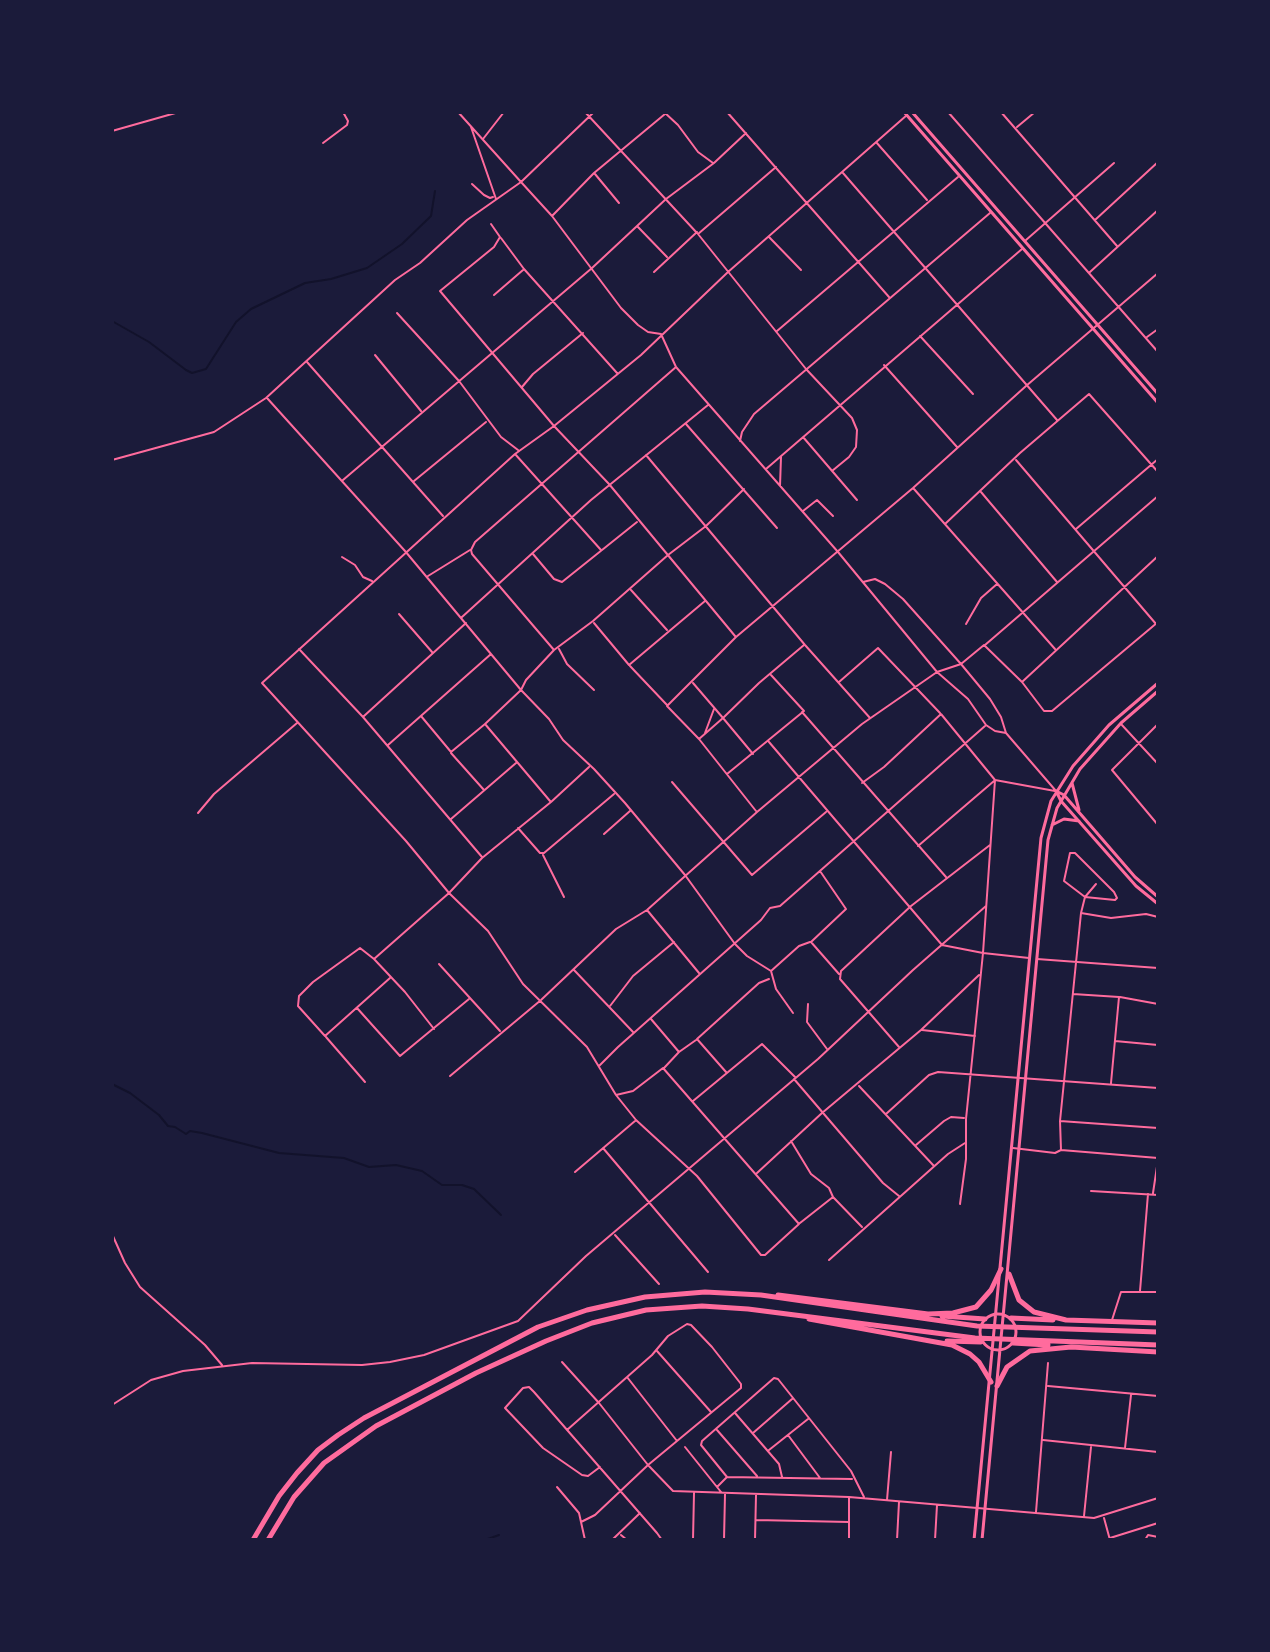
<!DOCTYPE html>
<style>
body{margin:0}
#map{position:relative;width:1270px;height:1652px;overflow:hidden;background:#1b1b3a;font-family:Roboto,sans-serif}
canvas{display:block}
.frame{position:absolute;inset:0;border:114px solid #1b1b3a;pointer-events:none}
</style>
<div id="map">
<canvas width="1270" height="1652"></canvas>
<div class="frame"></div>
</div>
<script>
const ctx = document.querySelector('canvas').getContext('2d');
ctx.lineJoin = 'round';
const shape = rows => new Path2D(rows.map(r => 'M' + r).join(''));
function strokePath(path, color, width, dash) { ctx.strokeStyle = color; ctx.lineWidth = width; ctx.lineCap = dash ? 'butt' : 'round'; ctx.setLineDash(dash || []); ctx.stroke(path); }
const stream = shape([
 [112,321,149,342,186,370,192,373,206,369,236,322,251,309,305,283,331,279,367,268,402,244,431,216,435,191],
 [112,1084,130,1093,159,1115,168,1126,175,1127,186,1134,190,1131,202,1133,279,1153,344,1158,369,1167,396,1165,422,1171,442,1185,462,1185,474,1189,501,1215],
 [485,1540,499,1535]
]);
const minor = shape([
 [458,112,521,182,594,112],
 [585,112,697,233],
 [664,112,678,125,698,152,713,163],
 [727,112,889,297],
 [948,112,1158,352],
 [1001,112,1117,246],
 [471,127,496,199],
 [1017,127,1035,112],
 [112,131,179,112],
 [483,139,504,112],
 [876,142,927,200],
 [323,143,347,125,348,121,343,112],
 [776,167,698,234,806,369,852,418,857,430,856,447,849,457,832,471],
 [843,173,1057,420],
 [595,174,619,203],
 [472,184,484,195,490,198,493,197],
 [553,215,594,173,665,114],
 [1095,220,1158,162],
 [491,224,500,237,494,247,440,291,554,426,609,484,735,636],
 [638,227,667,257],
 [769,237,801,270],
 [501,238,524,269,617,373],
 [1026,240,1114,163],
 [654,272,697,232],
 [1090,272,1158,210],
 [494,295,523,270],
 [397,313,459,381,501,437,518,450],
 [777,331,958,177],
 [920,336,973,394],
 [1147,337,1158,329],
 [375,355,421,411],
 [307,362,443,516],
 [884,365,957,447],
 [522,387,533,374,583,333],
 [267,398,405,551,521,690,549,719,563,740,594,769,625,803,685,875,735,944,747,956,771,971,776,989,793,1013],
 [686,424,777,528],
 [803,437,857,500],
 [740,441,742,432,754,414,990,213],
 [515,454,601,550],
 [646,455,805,645,870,718],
 [112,460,214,432,266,398,395,280,420,263,467,220,521,182,552,216,621,308,638,325,648,332,661,334,676,367,838,552,937,672,961,664,990,699,1001,717,1006,733],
 [1016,460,1156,624],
 [766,469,1022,249],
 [343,480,592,268,666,199,714,163,746,133],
 [414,481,486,422],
 [780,486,781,457],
 [914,489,1055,649],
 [981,492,1057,582],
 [803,511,817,500,833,516],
 [945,524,1020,453,1089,394,1158,472],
 [1076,529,1158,459],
 [533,554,554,579,562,582,637,522],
 [342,557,355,565,363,577,372,581],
 [428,576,470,550],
 [863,582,875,579,885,584,903,599,961,664,984,645,1022,682,1158,556],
 [631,590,667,630],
 [399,614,432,652],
 [462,617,591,500,708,405],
 [594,623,629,665,705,601],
 [966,624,981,598,997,584],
 [985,645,1158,496],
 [299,649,363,717,482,857],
 [559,649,567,664,594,690],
 [554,650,472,554,471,550,475,542,676,367],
 [630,666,667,705],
 [839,682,878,648,940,713],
 [1022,682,1044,711,1052,711,1158,622],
 [693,683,723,718,699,739],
 [802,712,946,877],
 [364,716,466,623],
 [421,716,451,752,485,724,550,801],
 [485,724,521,690,526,680,554,650,593,621,668,555,706,526,744,489],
 [1121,724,1158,764],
 [1158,724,1112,770,1158,825],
 [705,733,714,709],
 [769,742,942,945,983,953,1029,958],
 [388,745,491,654],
 [451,753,484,790],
 [753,754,723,718,759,683,804,645],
 [727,774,804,711,771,675],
 [672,782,752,875,826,812],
 [862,783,884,767,941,714,995,780,1055,791],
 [756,811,699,739,667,706,736,637,913,488,1026,386,1158,273],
 [198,813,214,794,297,723],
 [451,819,516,763],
 [518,828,540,853,544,853,614,794],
 [604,834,630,811],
 [918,846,994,781],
 [543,855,564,897],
 [820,871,846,909,811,942,839,974],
 [647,910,699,973],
 [1081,913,1085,897,1064,881,1070,853,1075,853,1114,892,1117,898,1115,900,1085,897,1096,884],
 [374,959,449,893,482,858,551,802,589,767],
 [1037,959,1158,968],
 [439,964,500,1031],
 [574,970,633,1032],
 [771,971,799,946,810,942],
 [390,978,325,1036,298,1006,299,996,313,982,360,948,374,959,405,992,434,1029],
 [1073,994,1119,997,1111,1083],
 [1120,997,1158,1004],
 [808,1004,807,1022,827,1049],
 [610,1006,633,976,674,942],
 [357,1008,400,1056,469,999],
 [651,1019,679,1052,664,1068],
 [922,1030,975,1036],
 [326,1037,365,1082],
 [1115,1041,1158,1045],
 [899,1047,840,979,841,971,911,906,990,845],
 [679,1052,696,1040],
 [599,1066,618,1047,761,920,770,908,780,906,985,726],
 [726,1072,697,1039,759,983,769,979],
 [450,1076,541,1000,616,929,647,910,757,812,862,724,937,672,968,699,986,725,995,731,1006,733,1056,791],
 [794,1079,883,1183,899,1196],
 [859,1086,934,1166],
 [616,1095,633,1091,663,1068,799,1224,765,1255,761,1255,697,1176,636,1120,616,1095,587,1047,523,984,488,931,449,893,406,841,262,683,515,454,554,426,641,355,728,272,907,115],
 [693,1101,762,1044,795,1077],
 [886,1114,929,1075,938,1072,1158,1088],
 [1060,1121,1158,1128],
 [791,1141,811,1174,829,1188,833,1197,862,1227],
 [916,1145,944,1121,951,1117,964,1118],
 [603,1148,708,1272],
 [1013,1148,1055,1153,1061,1150,1060,1121,1081,913,1111,918,1146,914,1158,917],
 [1061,1150,1158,1158],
 [575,1172,635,1121],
 [757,1173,822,1113,921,1030,979,975],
 [1091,1191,1158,1195],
 [1153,1193,1158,1160],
 [960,1204,966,1159,966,1119,983,953,995,780],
 [800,1223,833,1197],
 [112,1234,125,1263,140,1287,205,1345,222,1365],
 [615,1235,659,1284],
 [829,1260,948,1154,965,1143],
 [1140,1291,1148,1194],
 [1112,1320,1121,1292,1158,1292],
 [657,1351,711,1412],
 [562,1362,599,1403,648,1465,673,1491,849,1497,1094,1518,1158,1498],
 [627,1377,677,1441],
 [1048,1386,1158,1396],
 [112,1405,151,1380,183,1371,252,1363,362,1365,390,1362,424,1355,518,1321,586,1256,818,1059,913,970,986,906],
 [735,1413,779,1464,782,1477],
 [567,1430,652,1355,668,1336,687,1324,691,1325,712,1347,741,1384,741,1388,648,1465,595,1515,581,1522],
 [717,1430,757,1476],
 [753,1433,792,1399],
 [788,1435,820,1478],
 [1043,1440,1158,1452],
 [685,1447,721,1492],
 [1125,1448,1131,1395],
 [769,1450,808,1419],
 [600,1467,588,1476,582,1475,543,1448,505,1408,523,1388,529,1387,534,1392,657,1533,662,1540],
 [727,1477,701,1445,702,1441,774,1378,778,1379,851,1471,864,1497],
 [557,1487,579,1513,585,1540],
 [717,1487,727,1477,852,1479],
 [887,1500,891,1452],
 [1036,1512,1048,1363],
 [1084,1516,1091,1447],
 [1104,1518,1110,1540],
 [756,1520,849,1522],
 [621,1535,627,1540],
 [1110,1538,1158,1523],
 [612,1540,640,1513],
 [693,1540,694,1493],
 [724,1540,725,1494],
 [755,1540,756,1495],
 [849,1540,849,1498],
 [897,1540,899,1502],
 [935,1540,937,1505],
 [1145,1540,1148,1535,1158,1537]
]);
const secondary = shape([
 [904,112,1158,403],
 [912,112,1158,394],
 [1072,783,1079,810],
 [1056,791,1061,801,1136,886,1158,904],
 [1056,791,1064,795,1135,877,1158,897],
 [1052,825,1064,819,1079,821],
 '980 1332a18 18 0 1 1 36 0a18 18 0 1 1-36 0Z',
 [974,1540,1041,838,1051,801,1073,766,1109,725,1158,683],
 [982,1540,1048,840,1057,808,1080,769,1121,723,1158,691]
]);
const trunk = shape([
 [1009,1274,1019,1300,1034,1312,1066,1320,1158,1323],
 [778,1295,928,1314,953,1313,976,1307,991,1290,1001,1269],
 [942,1316,985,1319],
 [1011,1318,1053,1320],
 [809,1319,952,1345,970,1354,979,1362,991,1382],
 [947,1341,981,1342],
 [1013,1343,1048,1345],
 [997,1386,1007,1367,1030,1351,1071,1347,1158,1352],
 [253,1540,279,1496,297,1473,318,1450,338,1435,364,1418,538,1327,587,1310,645,1297,705,1292,761,1295,977,1326,1158,1332],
 [268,1540,294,1497,324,1463,376,1426,476,1373,546,1341,592,1323,646,1310,702,1306,748,1309,975,1338,1158,1345]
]);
strokePath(stream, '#12122b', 2);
strokePath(minor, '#ff6b9d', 2);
strokePath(secondary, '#ff6b9d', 3);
strokePath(trunk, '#ff6b9d', 5);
</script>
